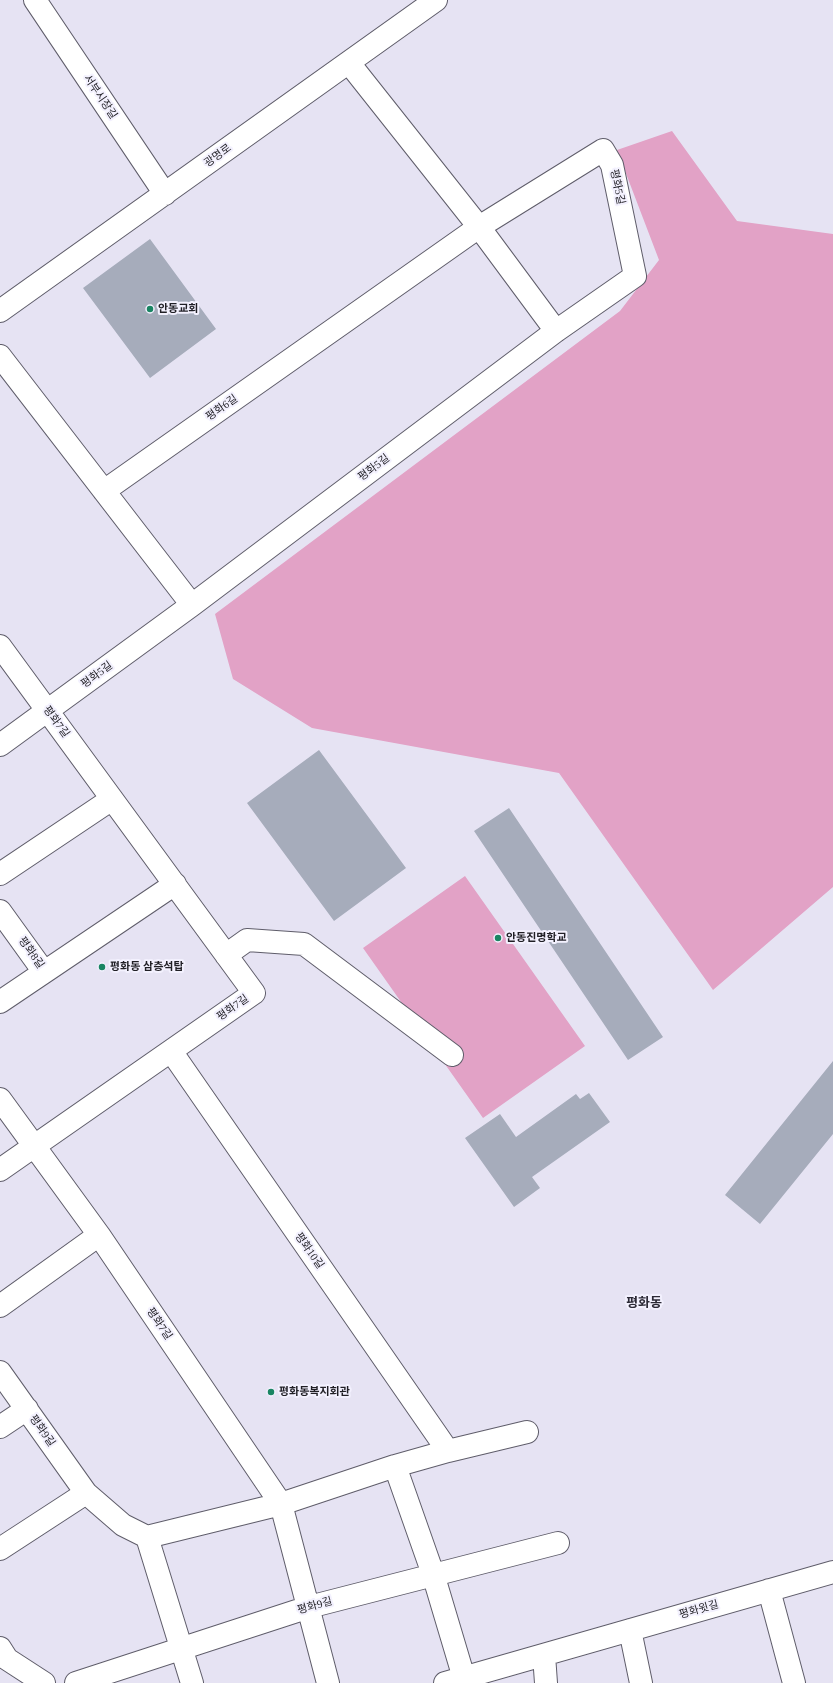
<!DOCTYPE html>
<meta charset="utf-8">
<style>
body{margin:0}
canvas{display:block;background:#e6e3f3}
</style>
<canvas width="833" height="1683"></canvas>
<script>
const ctx = document.querySelector('canvas').getContext('2d');
ctx.lineJoin = 'round';
function fill(path, color) { ctx.fillStyle = color; ctx.fill(path, 'evenodd'); }
const shape = rows => new Path2D(rows.map(r => 'M' + r).join(''));
function strokePath(path, color, width, dash) { ctx.strokeStyle = color; ctx.lineWidth = width; ctx.lineCap = dash ? 'butt' : 'round'; ctx.setLineDash(dash || []); ctx.stroke(path); }
function write(font, color, halo, rows, align = 'center') {
  ctx.font = font + ' "Times New Roman","Noto Sans KR",serif'; ctx.lineWidth = 4; ctx.setLineDash([]); ctx.textBaseline = 'middle'; ctx.strokeStyle = halo; ctx.fillStyle = color; for (const [text, x, y, turn = 0] of rows) {
    ctx.save(); ctx.translate(x, y); ctx.rotate((+turn || 0) * Math.PI / 180); ctx.textAlign = isNaN(turn) ? turn : align; if (halo) ctx.strokeText(text, 0, 0); ctx.fillText(text, 0, 0); ctx.restore();
  }
}
const green = shape([
 [672,131,737,221,833,234,833,887,713,990,559,773,312,728,233,679,215,614,620,311,659,260,617,150],
 [465,876,585,1046,483,1118,363,948]
]);
const building = shape([
 [150,239,216,329,150,378,83,288],
 [319,750,406,868,334,921,247,803],
 [509,808,663,1037,628,1060,474,831],
 [833,1061,833,1134,760,1224,725,1195],
 [589,1093,610,1122,532,1177,540,1188,514,1207,465,1138,500,1114,516,1137,576,1094,580,1099]
]);
const minor = shape([
 [35,0,165,194],
 [349,63,479,227,556,331],
 [0,311,436,0],
 [0,356,192,605],
 [0,646,254,993,0,1170],
 [0,745,192,605,556,331,635,276,612,165,603,150,479,227,104,491],
 [0,874,112,799],
 [0,911,44,972],
 [226,955,247,940,304,944,452,1055],
 [0,1002,175,884],
 [171,1051,448,1451],
 [0,1099,99,1235,281,1504,328,1683],
 [0,1306,99,1235],
 [0,1372,86,1493,123,1525,147,1537,281,1504,395,1466,448,1451,527,1432],
 [0,1427,27,1409],
 [395,1466,433,1574,464,1678],
 [147,1537,192,1683],
 [0,1549,86,1493],
 [769,1590,794,1683],
 [630,1630,641,1683],
 [0,1648,7,1659,44,1683],
 [544,1655,546,1683],
 [76,1683,309,1607,558,1543],
 [445,1683,833,1572]
]);
const markers = [
 [150,309,4,"#198562"],
 [498,938,4,"#198562"],
 [102,967,4,"#198562"],
 [271,1392,4,"#198562"]
];
const streetNames = [
 ["서부시장길",100,97,56],
 ["광명로",218,156,-36],
 ["평화5길",617,187,78],
 ["평화6길",222,408,-35],
 ["평화5길",374,468,-37],
 ["평화5길",97,675,-36],
 ["평화7길",56,722,54],
 ["평화8길",31,953,55],
 ["평화7길",233,1008,-35],
 ["평화10길",309,1251,55],
 ["평화7길",159,1324,56],
 ["평화9길",42,1431,55],
 ["평화9길",315,1606,-16],
 ["평화윗길",699,1610,-16]
];
const poiNames = [
 ["안동교회",158,309],
 ["안동진명학교",506,938],
 ["평화동 삼층석탑",110,967],
 ["평화동복지회관",279,1392]
];
const quarterNames = [
 ["평화동",644,1304]
];
fill(green, '#e2a2c6');
fill(building, '#a6acbb');
strokePath(minor, '#5f5d6a', 24);
strokePath(minor, '#fff', 22);
for (const [x, y, r, color] of markers) { const dot = new Path2D(); dot.arc(x, y, r, 0, 2 * Math.PI); ctx.fillStyle = color; ctx.fill(dot); strokePath(dot, '#f3f1fe', 1.5); }
write('11px', '#201f25', '#f3f1fe', streetNames);
write('bold 11px', '#201f25', '#f3f1fe', poiNames, 'left');
write('bold 13px', '#2c2a36', '#f3f1fe', quarterNames);
</script>
